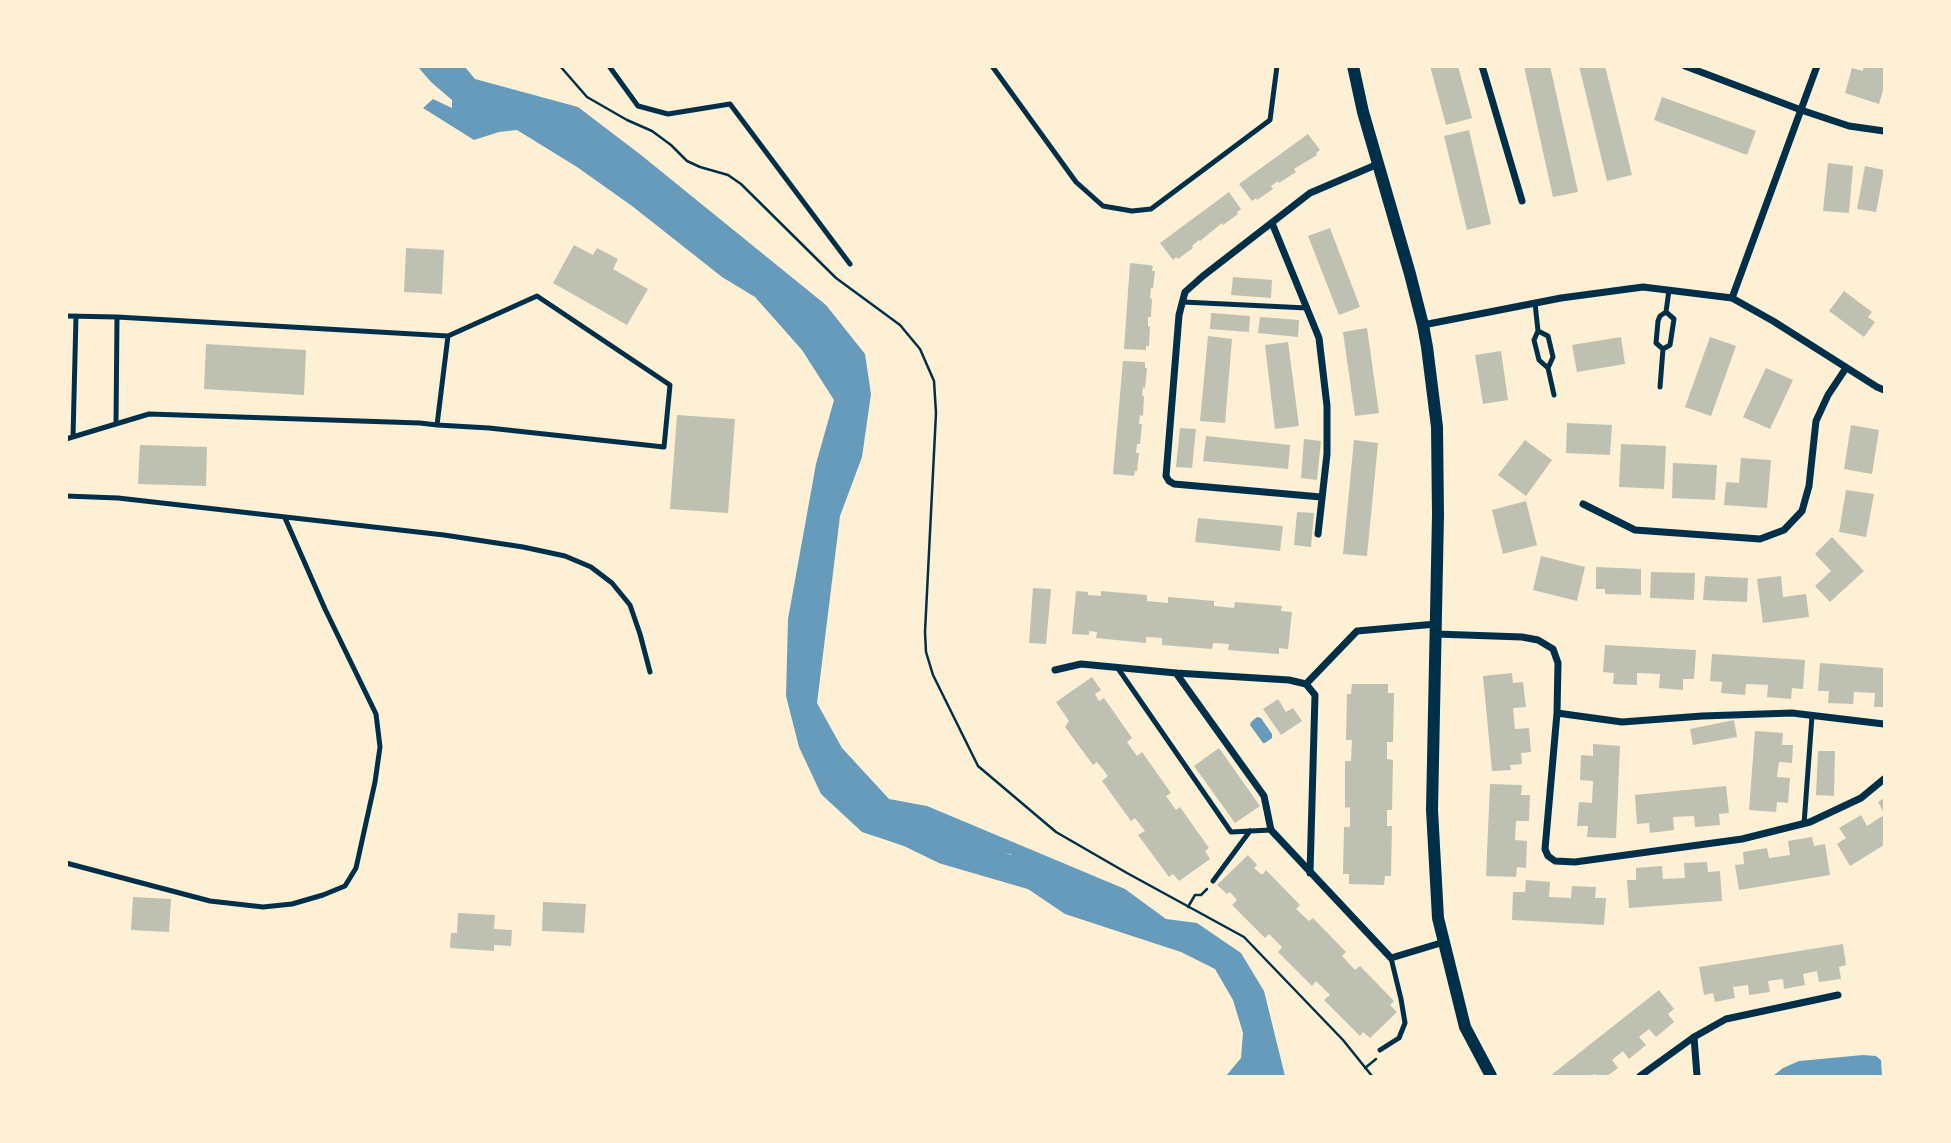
<!DOCTYPE html>
<style>
body{margin:0}
#map{position:relative;width:1951px;height:1143px;overflow:hidden;background:#fdf0d5;font-family:"Alegreya Sans",sans-serif}
canvas{display:block}
.frame{position:absolute;inset:0;border:68px solid #fdf0d5;pointer-events:none}
</style>
<div id="map">
<canvas width="1951" height="1143"></canvas>
<div class="frame"></div>
</div>
<script>
const ctx = document.querySelector('canvas').getContext('2d');
ctx.lineJoin = 'round';
function fill(path, color) { ctx.fillStyle = color; ctx.fill(path, 'evenodd'); }
const shape = rows => new Path2D(rows.map(r => 'M' + r).join(''));
function strokePath(path, color, width, dash) { ctx.strokeStyle = color; ctx.lineWidth = width; ctx.lineCap = dash ? 'butt' : 'round'; ctx.setLineDash(dash || []); ctx.stroke(path); }
const water = shape([
 [418,67,465,67,475,79,578,107,641,155,826,305,865,354,871,394,862,457,840,516,817,703,842,748,889,799,927,806,1125,889,1166,919,1197,923,1241,953,1264,991,1285,1076,1226,1076,1241,1058,1243,1033,1233,1000,1215,969,1181,952,1065,914,1022,885,1011,854,904,846,862,832,821,794,799,747,786,696,788,619,816,464,834,400,802,350,755,297,722,277,632,206,577,167,517,130,499,132,474,140,423,108,433,99,452,108,452,100,431,82],
 [1257,717,1261,718,1272,734,1272,738,1265,743,1263,743,1250,725,1251,722],
 [1863,1055,1876,1056,1881,1060,1882,1076,1773,1076,1783,1068,1799,1061]
]);
const river = shape([
 [907,832,944,850,1054,882]
]);
const building = shape([
 [1430,66,1458,66,1472,118,1446,125],
 [1524,66,1550,66,1578,192,1553,197],
 [1579,66,1605,66,1632,175,1607,181],
 [1864,66,1884,66,1884,87,1879,104,1845,93,1852,68,1863,71],
 [1662,97,1756,131,1747,155,1654,120],
 [1469,130,1491,224,1467,230,1444,136],
 [1308,134,1320,150,1316,153,1317,155,1294,169,1296,172,1279,183,1278,181,1271,186,1273,189,1257,200,1256,198,1252,201,1239,184],
 [1828,163,1853,166,1849,213,1823,211],
 [1865,166,1884,170,1876,212,1857,209],
 [1229,192,1241,209,1237,212,1238,214,1223,225,1222,223,1200,241,1199,240,1192,246,1193,248,1178,259,1176,257,1173,260,1160,243],
 [1330,228,1360,307,1339,315,1308,236],
 [574,245,593,255,597,248,618,259,613,269,648,289,627,325,553,283],
 [406,248,444,250,442,294,404,292],
 [1130,263,1149,265,1153,266,1152,271,1155,271,1153,288,1151,288,1150,298,1152,299,1151,317,1148,317,1148,326,1150,327,1149,346,1146,346,1146,350,1124,349],
 [1233,277,1272,280,1271,298,1231,295],
 [1844,291,1872,312,1868,317,1875,322,1864,337,1829,311],
 [1211,313,1250,316,1249,332,1210,329],
 [1260,317,1299,320,1298,337,1258,333],
 [1367,328,1379,413,1355,416,1343,332],
 [1208,336,1232,339,1225,423,1200,421],
 [1621,337,1625,364,1577,372,1572,345],
 [1710,337,1736,346,1711,416,1685,407],
 [1288,342,1299,426,1275,429,1265,345],
 [206,344,306,350,304,395,204,389],
 [1501,351,1508,400,1483,404,1475,355],
 [1123,361,1145,362,1145,368,1147,368,1145,388,1143,387,1142,396,1144,396,1143,416,1140,415,1139,424,1142,424,1140,444,1137,444,1136,453,1139,453,1137,471,1135,471,1134,476,1113,474],
 [1766,368,1793,380,1770,429,1743,417],
 [677,415,735,419,728,513,670,509],
 [1567,423,1612,425,1610,455,1566,453],
 [1851,425,1879,430,1872,474,1844,469],
 [1180,428,1196,429,1192,468,1176,467],
 [1206,436,1290,445,1288,469,1203,461],
 [1304,439,1321,441,1317,480,1301,478],
 [1354,440,1378,443,1367,556,1343,554],
 [1525,440,1552,460,1526,496,1498,475],
 [1621,444,1666,446,1664,489,1619,487],
 [140,445,207,447,206,486,138,484],
 [1741,458,1771,460,1767,508,1724,505,1726,482,1739,483],
 [1673,463,1717,465,1715,500,1672,498],
 [1846,490,1874,494,1866,537,1839,532],
 [1526,501,1537,545,1503,554,1492,510],
 [1297,512,1314,513,1311,547,1294,545],
 [1198,518,1283,526,1280,551,1195,542],
 [1832,537,1864,571,1830,602,1815,586,1831,571,1815,554],
 [1541,556,1585,567,1577,601,1533,590],
 [1596,567,1641,569,1641,595,1605,594,1605,589,1596,589],
 [1651,572,1695,573,1694,600,1650,598],
 [1705,576,1748,578,1747,602,1703,600],
 [1781,576,1783,597,1806,594,1809,617,1763,623,1757,579],
 [1033,588,1051,589,1046,644,1029,643],
 [1076,591,1088,592,1088,595,1101,596,1101,591,1147,595,1147,601,1168,603,1168,597,1214,601,1214,606,1234,608,1235,602,1282,606,1281,611,1292,612,1288,649,1279,648,1279,654,1228,650,1229,644,1213,643,1212,649,1162,645,1162,638,1146,637,1146,643,1096,638,1097,632,1089,631,1089,635,1072,634],
 [1605,645,1696,650,1694,679,1683,679,1683,690,1659,688,1660,674,1637,673,1637,685,1613,684,1614,673,1603,672],
 [1712,654,1805,660,1803,689,1792,688,1791,699,1767,697,1768,685,1746,684,1745,695,1721,693,1722,682,1710,681],
 [1820,663,1884,668,1884,707,1874,707,1875,693,1854,692,1853,704,1828,703,1829,691,1818,691],
 [1512,673,1513,683,1523,682,1526,707,1513,708,1515,729,1529,728,1531,752,1521,753,1522,764,1510,765,1511,770,1492,771,1483,676],
 [1092,677,1101,690,1095,694,1099,701,1104,698,1132,738,1127,742,1137,756,1142,752,1171,793,1166,796,1176,810,1180,807,1209,848,1205,851,1210,859,1179,881,1173,874,1169,877,1138,835,1145,831,1135,818,1131,821,1102,781,1108,776,1097,762,1093,765,1065,727,1069,721,1056,702],
 [1352,684,1388,684,1388,693,1394,693,1393,742,1387,742,1387,759,1393,760,1392,810,1387,810,1387,826,1392,826,1391,876,1385,876,1384,885,1349,884,1349,874,1343,874,1344,827,1350,827,1350,807,1345,808,1345,761,1351,761,1352,740,1346,740,1347,694,1351,694],
 [1278,699,1286,712,1293,708,1302,721,1281,735,1263,709],
 [1734,720,1737,737,1693,745,1690,729],
 [1755,731,1783,733,1782,745,1793,745,1792,763,1779,762,1777,777,1790,778,1788,803,1777,802,1776,812,1749,810],
 [1593,744,1620,746,1616,838,1587,837,1588,826,1577,826,1579,802,1592,803,1593,781,1580,780,1581,755,1593,756],
 [1219,748,1260,806,1235,823,1194,766],
 [1818,751,1835,751,1834,796,1816,795],
 [1490,784,1522,785,1521,795,1530,795,1529,821,1516,821,1515,840,1527,841,1526,868,1517,867,1516,877,1486,876],
 [1726,786,1729,813,1719,814,1720,825,1695,827,1694,816,1673,817,1674,830,1650,833,1649,823,1637,824,1635,795],
 [1884,798,1884,813,1878,802],
 [1861,815,1867,826,1884,815,1884,845,1850,866,1837,844,1846,838,1839,828],
 [1812,837,1814,846,1825,844,1830,875,1739,890,1735,865,1744,864,1743,852,1767,848,1769,858,1790,855,1788,841],
 [1248,855,1257,865,1254,868,1262,875,1266,870,1300,905,1296,909,1309,921,1313,918,1346,952,1342,956,1355,970,1360,966,1394,1001,1390,1005,1397,1012,1370,1038,1363,1032,1360,1036,1324,1000,1330,995,1316,981,1312,986,1278,952,1282,947,1269,934,1265,938,1232,905,1237,900,1230,892,1227,894,1217,885],
 [1707,862,1708,872,1720,871,1722,901,1629,908,1627,880,1636,880,1636,868,1662,866,1663,879,1685,878,1684,863],
 [1526,880,1550,882,1549,897,1571,898,1572,886,1596,887,1595,898,1606,898,1604,925,1512,920,1513,892,1525,892],
 [133,897,171,899,169,932,131,930],
 [543,902,586,904,584,933,542,931],
 [458,913,495,915,494,929,512,930,511,946,494,945,494,951,450,948,451,933,457,933],
 [1843,944,1846,965,1839,967,1841,979,1819,982,1817,971,1803,974,1805,985,1784,989,1783,979,1768,981,1770,992,1749,995,1748,985,1733,987,1735,998,1715,1002,1713,993,1704,995,1699,967],
 [1659,990,1674,1009,1668,1014,1674,1022,1656,1037,1649,1029,1639,1037,1646,1045,1629,1059,1623,1051,1612,1060,1618,1068,1607,1076,1597,1076,1595,1074,1591,1076,1550,1076]
]);
const path = shape([
 [560,66,587,97,627,120,652,131,671,145,687,161,700,167,728,175,741,184,836,278,900,325,920,349,934,381,936,413,925,632,926,652,933,675,978,766,1056,832,1127,873,1244,937,1343,1040,1372,1076],
 [1188,907,1195,895,1201,895,1207,889],
 [1365,1068,1376,1059]
]);
const service = shape([
 [609,66,638,106,668,114,730,104,850,264],
 [992,66,1076,182,1103,206,1132,211,1151,209,1270,120,1277,66],
 [1183,302,1307,308],
 [1535,303,1538,331],
 [1666,312,1674,319,1670,345,1663,349,1656,343,1658,321,1660,316,1666,312,1669,290],
 [66,316,117,317],
 [1548,368,1553,357,1548,336,1538,331,1534,340,1539,360,1548,368,1554,395],
 [1660,387,1663,349],
 [116,424,117,317,448,336],
 [73,437,76,316],
 [66,439,149,414,420,423,437,425,489,428,664,447,670,385,537,296,448,336,437,425],
 [66,496,118,498,444,535,523,547,565,556,591,567,612,583,630,605,640,634,650,672],
 [1117,667,1231,832,1271,830],
 [1804,824,1812,716],
 [66,863,210,901,263,907,292,904,323,895,345,886,356,868,375,782,380,747,376,714,325,609,285,518],
 [1213,881,1250,831],
 [1380,1050,1399,1038,1405,1023,1401,999,1391,958]
]);
const minor = shape([
 [1482,66,1522,201],
 [1685,66,1801,110,1849,126,1884,131],
 [1272,223,1319,338,1327,406,1327,454,1318,534],
 [1732,298,1817,66],
 [1423,325,1561,298,1643,287,1732,298,1773,321,1877,387,1884,390],
 [1321,497,1174,484,1169,481,1166,476,1179,315,1185,292,1203,276,1310,193,1378,164],
 [1583,504,1635,530,1760,539,1784,530,1802,511,1809,486,1816,421,1828,395,1846,368],
 [1436,634,1522,637,1538,640,1553,649,1558,663,1557,713,1545,849,1548,856,1555,861,1575,862,1742,839,1810,822,1861,798,1884,779],
 [1055,670,1081,664,1176,673,1289,680,1306,684],
 [1176,673,1264,796,1271,830,1391,958,1444,942],
 [1306,684,1315,695,1310,873],
 [1306,684,1357,631,1436,624],
 [1557,713,1622,722,1702,716,1792,713,1884,724],
 [1694,1037,1697,1076],
 [1640,1076,1694,1037,1726,1019,1838,995]
]);
const tertiary = shape([
 [1353,66,1363,112,1410,274,1423,325,1427,347,1437,427,1438,515,1432,810,1438,918,1465,1027,1491,1076]
]);
fill(water, '#669bbc');
strokePath(river, '#669bbc', 28);
fill(building, '#bec0b2');
strokePath(path, '#003049', 2.5);
strokePath(service, '#003049', 5);
strokePath(minor, '#003049', 7);
strokePath(tertiary, '#003049', 12);
</script>
